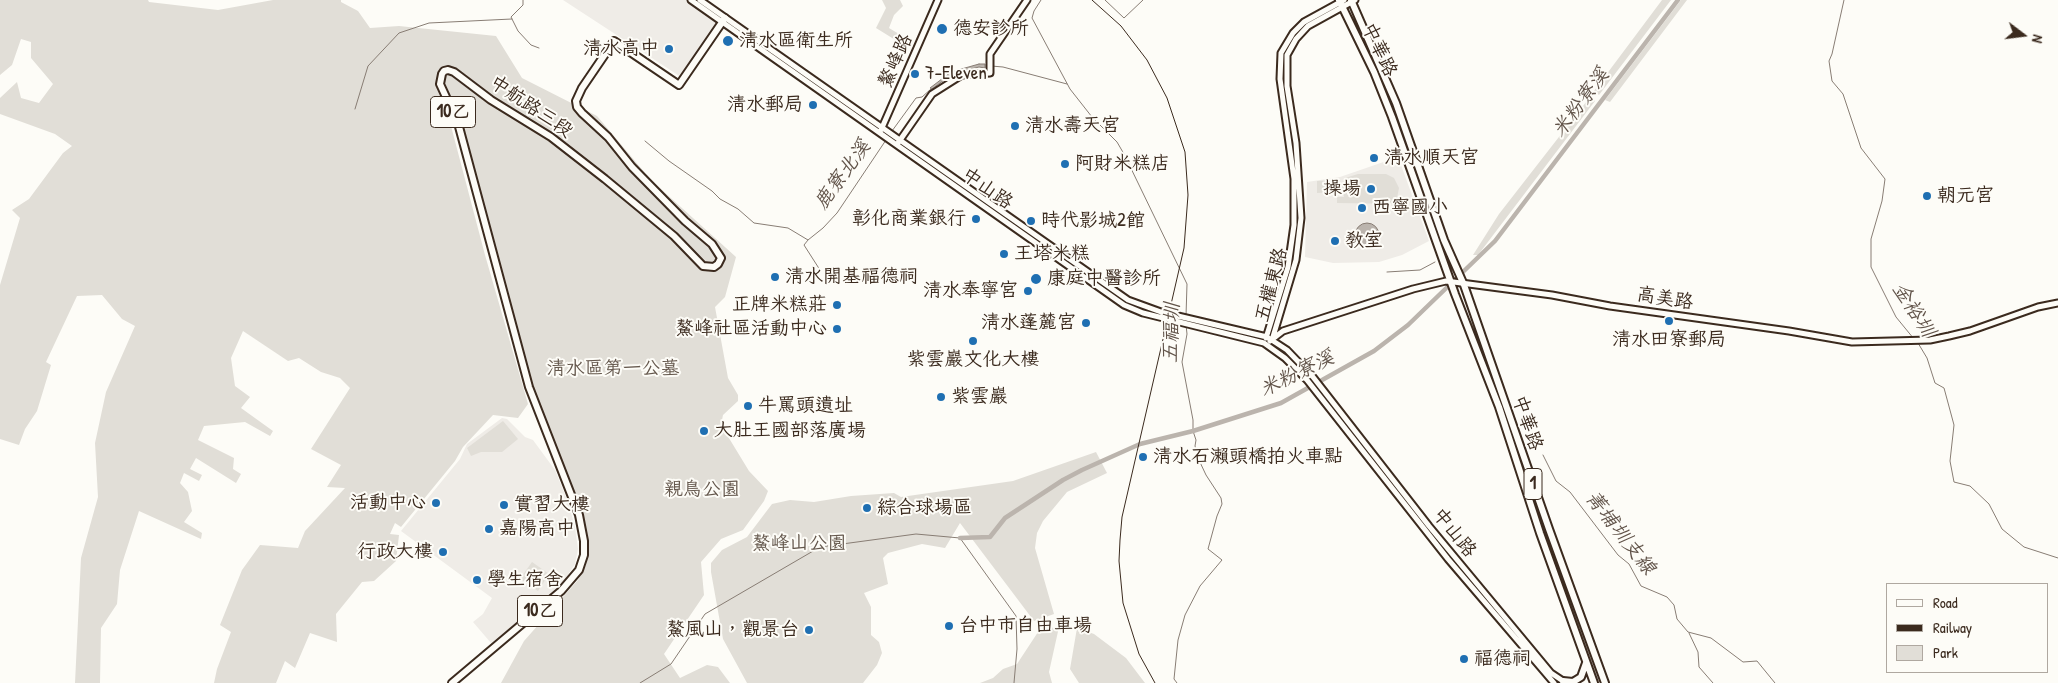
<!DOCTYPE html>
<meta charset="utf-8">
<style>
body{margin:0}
#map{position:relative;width:2058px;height:683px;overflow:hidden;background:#fdfcf7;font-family:"Patrick Hand",sans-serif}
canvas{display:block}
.legend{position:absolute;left:1886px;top:583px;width:162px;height:90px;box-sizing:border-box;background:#fdfcf7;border:1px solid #afa8a0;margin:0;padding:6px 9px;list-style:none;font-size:15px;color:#3b2a1e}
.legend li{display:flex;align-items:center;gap:10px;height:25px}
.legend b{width:25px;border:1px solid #afa8a0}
.north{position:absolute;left:1998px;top:10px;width:50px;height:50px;-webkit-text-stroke:4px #fdfcf7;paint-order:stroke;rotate:105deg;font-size:14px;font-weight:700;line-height:20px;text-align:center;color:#3b2a1e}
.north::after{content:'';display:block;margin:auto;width:18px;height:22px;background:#3b2a1e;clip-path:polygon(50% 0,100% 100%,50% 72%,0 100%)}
</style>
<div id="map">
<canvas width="2058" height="683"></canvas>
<ul class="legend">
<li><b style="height:6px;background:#fdfcf7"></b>Road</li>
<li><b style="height:6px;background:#3b2a1e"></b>Railway</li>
<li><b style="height:14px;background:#e1ded7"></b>Park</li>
</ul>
<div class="north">N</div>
</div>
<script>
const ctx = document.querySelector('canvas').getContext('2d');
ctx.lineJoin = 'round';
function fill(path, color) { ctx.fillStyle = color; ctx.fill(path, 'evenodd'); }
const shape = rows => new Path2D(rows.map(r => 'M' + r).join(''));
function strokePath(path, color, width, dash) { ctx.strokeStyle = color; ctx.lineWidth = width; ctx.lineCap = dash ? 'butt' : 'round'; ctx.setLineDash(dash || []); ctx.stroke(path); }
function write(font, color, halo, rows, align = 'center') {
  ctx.font = font + ' "Patrick Hand","LXGW WenKai TC",sans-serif'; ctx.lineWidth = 4; ctx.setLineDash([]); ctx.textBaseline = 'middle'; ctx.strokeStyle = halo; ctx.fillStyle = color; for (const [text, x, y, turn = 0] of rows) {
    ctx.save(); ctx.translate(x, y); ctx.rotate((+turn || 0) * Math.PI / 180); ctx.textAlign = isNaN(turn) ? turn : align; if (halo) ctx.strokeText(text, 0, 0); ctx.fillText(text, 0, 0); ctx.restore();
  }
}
const built = shape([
 [563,0,686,0,718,22,681,77],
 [1398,157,1429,241,1402,255,1379,262,1333,263,1305,257,1307,182,1340,177],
 [502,418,507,419,525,437,533,440,555,470,568,502,575,527,578,549,575,564,564,581,539,606,491,643,473,622,483,614,492,598,401,531,460,459,467,444]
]);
const green = shape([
 [0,0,148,0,149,2,218,10,273,0,341,0,341,2,358,11,370,28,399,26,496,36,522,78,597,116,651,180,736,257,725,297,715,307,728,378,738,395,738,401,723,415,721,425,749,471,768,491,764,501,743,530,721,539,701,562,704,595,664,654,680,678,707,665,718,667,730,683,501,683,524,641,578,580,586,565,587,550,578,501,524,369,460,122,451,126,485,255,528,404,518,418,493,415,463,447,455,461,401,527,395,523,390,534,399,535,396,561,374,581,362,582,336,614,337,642,310,633,295,668,285,661,276,683,214,683,217,669,231,632,220,625,242,570,260,545,298,548,305,531,345,488,327,487,341,465,311,449,350,388,340,378,321,372,299,358,288,361,243,331,231,358,235,386,250,397,241,408,273,431,270,436,245,422,204,426,198,440,234,458,233,469,241,474,236,483,196,458,190,469,202,475,199,481,184,473,180,483,188,492,192,511,184,522,202,533,201,539,139,511,120,570,117,604,101,628,100,683,75,683,81,558,98,497,95,443,106,392,135,326,122,319,102,295,77,296,46,362,51,365,37,411,25,429,19,445,0,439,0,285,20,218,12,210,29,199,63,153,72,146,55,134,0,114,0,98,17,82,21,98,39,103,53,84,31,58,31,42,21,39,12,65,0,75],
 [882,0,900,0,903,6,894,15,889,28,899,34,897,41,876,28,886,8],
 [1662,0,1671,0,1599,95,1594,91],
 [1681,0,1687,0,1610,102,1605,100],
 [1590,97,1595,101,1478,255,1473,255,1499,214],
 [1358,174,1386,174,1394,178,1399,188,1397,198,1404,198,1404,204,1337,203,1337,197,1344,197,1342,186,1345,178],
 [1338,180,1337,192,1317,193,1317,181],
 [503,421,518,439,502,452,481,452,471,456,467,448],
 [1096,452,1107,473,1067,492,1043,521,1037,533,1035,548,1054,614,1034,621,960,523,945,548,922,544,888,553,883,558,888,584,864,593,871,607,871,635,879,642,882,653,877,665,863,683,747,683,723,639,711,572,711,563,722,550,747,537,772,504,790,500,814,502,851,496,894,493,901,497,1013,481],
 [532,562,549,574,538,591,520,579],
 [1059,627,1049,672,1052,683,980,683,993,678,1003,669,1017,664,1040,629],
 [1077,628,1094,634,1126,658,1145,683,1079,683,1070,669]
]);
const water = shape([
 [979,64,985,64,985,68,979,67,952,74,932,89,930,88,951,72,979,64],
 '1355 235a12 12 0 1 1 24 0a12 12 0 1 1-24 0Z'
]);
const stream = shape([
 [523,0,523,5,511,17,518,31,531,45,539,48],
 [1041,0,1034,11,1032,18,1070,89,1092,117,1117,142,1124,154,1187,284,1186,316],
 [1105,0,1124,18,1143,0],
 [1844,0,1832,54,1829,61,1832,81,1843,94,1861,148,1885,179,1882,201,1871,239,1871,267,1896,317,1914,339],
 [991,66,1003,67,1067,84],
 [355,109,368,66,399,33,429,23,512,19],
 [892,131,916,98,922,97,931,89],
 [645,141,669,161,712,191,720,199,738,209,754,223,788,228,808,240,823,228,837,213,886,140],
 [808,240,804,245,820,270],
 [1387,272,1420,270,1435,262],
 [1918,343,1927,358,1935,383,1944,388,1954,425,1950,461,1954,482,1970,486,1989,504,2002,529,2024,547,2058,558],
 [1543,455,1556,481,1570,492,1618,555,1629,564,1641,586,1667,597,1674,605,1677,619,1688,632,1711,638,1743,662,1757,661,1775,683],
 [1689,633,1698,652,1699,667,1713,683],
 [640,683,671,664,705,614,820,547,916,534,960,538,1016,616,1017,649,1014,683],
 [1177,683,1174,679,1178,640,1185,615,1200,586,1222,560,1208,549,1217,516,1222,504,1221,498,1206,475,1198,458,1195,446,1196,440,1193,431,1193,420,1182,362,1187,334,1186,325]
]);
const canal = shape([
 [960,538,990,537,1005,518,1063,480,1082,470,1140,444,1193,431,1281,403,1374,351,1408,325,1495,241,1678,0]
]);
const tertiary = shape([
 [691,0,1124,305,1143,313,1264,343,1285,358,1307,380,1448,559,1554,683],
 [700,0,1128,300,1161,312,1267,337,1287,350,1313,377,1429,526,1551,673,1566,683],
 [881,130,938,0],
 [898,143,932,94,962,75,990,73,990,54,1027,0],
 [1266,338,1288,267,1294,225,1294,179,1280,79,1281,53,1293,33,1304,22,1344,0],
 [1272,340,1296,260,1301,218,1296,143,1287,86,1287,55,1296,39,1308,26,1355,0],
 [1270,341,1283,331,1413,289,1446,281,1552,295,1610,306,1789,331,1852,342,1930,340,1949,336,1970,331,2038,307,2058,303]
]);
const primary = shape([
 [1339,0,1374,72,1392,117,1455,294,1499,407,1540,533,1594,683],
 [1351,0,1396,103,1444,240,1464,285,1549,529,1605,683],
 [1563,681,1573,682,1581,677,1586,663],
 [452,683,561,591,579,570,584,555,584,541,579,515,529,387,458,123,440,84,442,74,444,71,448,70,454,72,491,100,551,137,605,179,674,236,703,266,714,267,718,264,721,258,712,244,685,221,632,167,608,137,582,113,577,107,576,101,582,88,614,41,679,85,725,18]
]);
const rail = shape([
 [1092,0,1121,26,1147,60,1167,98,1185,152,1188,195,1184,248,1122,517,1120,540,1119,561,1123,603,1139,654,1155,683]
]);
const markers = [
 [942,29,6,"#1f6fb2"],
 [728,41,6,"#1f6fb2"],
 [669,49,5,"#1f6fb2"],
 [915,74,5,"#1f6fb2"],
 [813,105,5,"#1f6fb2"],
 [1015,126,5,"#1f6fb2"],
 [1374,158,5,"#1f6fb2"],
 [1065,164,5,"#1f6fb2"],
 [1371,189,5,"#1f6fb2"],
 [1927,196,5,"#1f6fb2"],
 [1362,208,5,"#1f6fb2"],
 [976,219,5,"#1f6fb2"],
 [1031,221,5,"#1f6fb2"],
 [1335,241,5,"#1f6fb2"],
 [1004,254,5,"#1f6fb2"],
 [775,277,5,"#1f6fb2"],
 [1036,279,6,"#1f6fb2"],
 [1028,291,5,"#1f6fb2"],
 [837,305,5,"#1f6fb2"],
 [1669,321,5,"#1f6fb2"],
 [1086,323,5,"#1f6fb2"],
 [837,329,5,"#1f6fb2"],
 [973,341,5,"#1f6fb2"],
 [941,397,5,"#1f6fb2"],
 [748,406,5,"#1f6fb2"],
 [704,431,5,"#1f6fb2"],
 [1143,457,5,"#1f6fb2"],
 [436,503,5,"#1f6fb2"],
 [504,505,5,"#1f6fb2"],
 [867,508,5,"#1f6fb2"],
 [489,529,5,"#1f6fb2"],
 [443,552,5,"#1f6fb2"],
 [477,580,5,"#1f6fb2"],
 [949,626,5,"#1f6fb2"],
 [809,630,5,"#1f6fb2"],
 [1464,659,5,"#1f6fb2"]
];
const shields = [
 [453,112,45],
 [1533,484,18],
 [540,611,45]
];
const shieldNames = [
 ["10乙",453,112],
 ["1",1533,484],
 ["10乙",540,611]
];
const poiNames = [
 ["德安診所",953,29],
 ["清水區衛生所",739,41],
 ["清水高中",659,49,"right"],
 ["7-Eleven",925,74],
 ["清水郵局",803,105,"right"],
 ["清水壽天宮",1025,126],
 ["清水順天宮",1384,158],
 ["阿財米糕店",1075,164],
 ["操場",1361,189,"right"],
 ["朝元宮",1937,196],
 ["西寧國小",1372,208],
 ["彰化商業銀行",966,219,"right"],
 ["時代影城2館",1041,221],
 ["教室",1345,241],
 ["王塔米糕",1014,254],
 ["清水開基福德祠",785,277],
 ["康庭中醫診所",1047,279],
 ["清水奉寧宮",1018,291,"right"],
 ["正牌米糕莊",827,305,"right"],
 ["清水蓬麓宮",1076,323,"right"],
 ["鰲峰社區活動中心",827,329,"right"],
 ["清水田寮郵局",1669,340,"center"],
 ["紫雲巖文化大樓",973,360,"center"],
 ["紫雲巖",951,397],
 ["牛罵頭遺址",758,406],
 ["大肚王國部落廣場",714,431],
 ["清水石瀨頭橋拍火車點",1153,457],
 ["活動中心",426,503,"right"],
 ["實習大樓",514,505],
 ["綜合球場區",877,508],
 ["嘉陽高中",499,529],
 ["行政大樓",433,552,"right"],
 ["學生宿舍",487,580],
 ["台中市自由車場",959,626],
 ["鰲風山，觀景台",799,630,"right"],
 ["福德祠",1474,659]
];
const streetNames = [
 ["中華路",1379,50,65],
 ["鰲峰路",896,61,-66],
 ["中航路三段",531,107,34],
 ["中山路",987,189,35],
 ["五權東路",1272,285,-75],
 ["高美路",1665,299,9],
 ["中華路",1527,423,71],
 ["中山路",1454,533,51]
];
const parkNames = [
 ["清水區第一公墓",613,369],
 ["親鳥公園",702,490],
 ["鰲峰山公園",799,544]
];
const waterNames = [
 ["米粉寮溪",1581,103,-53],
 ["鹿寮北溪",843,175,-54],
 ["金裕圳",1913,310,57],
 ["五福圳",1172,333,-88],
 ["米粉寮溪",1297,374,-26],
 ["菁埔圳支線",1620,533,52]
];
fill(built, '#efece7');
fill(green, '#e1ded7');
fill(water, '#bbb4ad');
strokePath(water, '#887d74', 1);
strokePath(stream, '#887d74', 1);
strokePath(canal, '#bbb4ad', 4.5);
strokePath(tertiary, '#3b2a1e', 9);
strokePath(primary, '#3b2a1e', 10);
strokePath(tertiary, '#fdfcf7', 5);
strokePath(primary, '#fdfcf7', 6);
strokePath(rail, '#3b2a1e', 1);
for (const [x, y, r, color] of markers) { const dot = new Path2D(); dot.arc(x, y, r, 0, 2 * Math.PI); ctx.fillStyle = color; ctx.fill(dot); strokePath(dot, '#fdfcf7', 2); }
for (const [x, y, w] of shields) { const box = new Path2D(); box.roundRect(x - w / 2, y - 15.5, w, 31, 4); ctx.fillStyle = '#fdfcf7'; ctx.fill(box); strokePath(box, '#3b2a1e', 1); }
write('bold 18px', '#3b2a1e', null, shieldNames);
write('19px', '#3b2a1e', '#fdfcf7', poiNames, 'left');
write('19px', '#3b2a1e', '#fdfcf7', streetNames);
write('19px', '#64574c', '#fdfcf7', parkNames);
write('italic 20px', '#615349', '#fdfcf7', waterNames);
</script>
